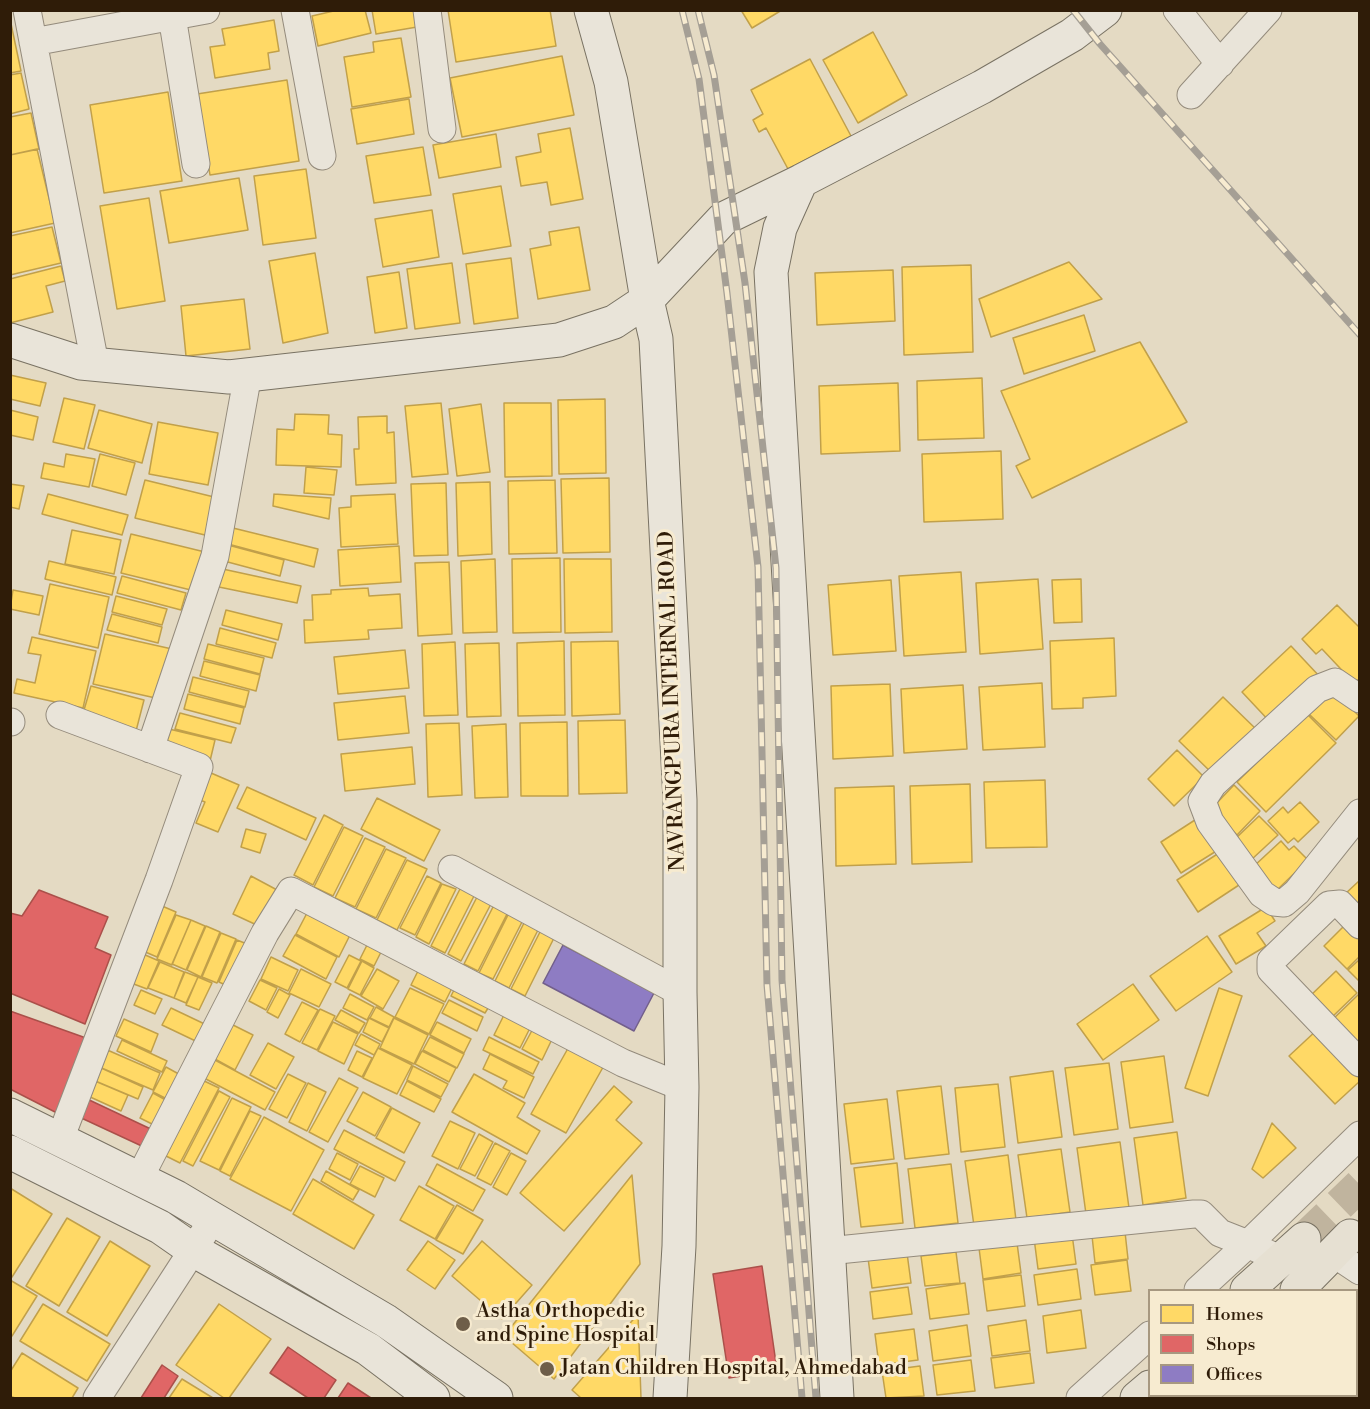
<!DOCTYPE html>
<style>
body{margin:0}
#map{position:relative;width:1370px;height:1409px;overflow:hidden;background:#e4dac3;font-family:"Libre Bodoni",serif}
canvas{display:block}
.frame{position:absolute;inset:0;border:12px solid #2f1c08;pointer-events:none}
.legend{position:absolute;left:1148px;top:1289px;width:210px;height:108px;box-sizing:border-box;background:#f7ebd0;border:2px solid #a79880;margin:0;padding:8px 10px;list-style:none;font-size:18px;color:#2f1c08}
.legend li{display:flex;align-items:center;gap:12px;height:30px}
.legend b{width:30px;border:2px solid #a79880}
</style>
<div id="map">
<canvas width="1370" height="1409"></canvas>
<div class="frame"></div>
<ul class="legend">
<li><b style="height:16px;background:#ffd966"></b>Homes</li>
<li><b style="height:16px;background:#e06666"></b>Shops</li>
<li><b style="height:16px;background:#8e7cc3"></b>Offices</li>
</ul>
</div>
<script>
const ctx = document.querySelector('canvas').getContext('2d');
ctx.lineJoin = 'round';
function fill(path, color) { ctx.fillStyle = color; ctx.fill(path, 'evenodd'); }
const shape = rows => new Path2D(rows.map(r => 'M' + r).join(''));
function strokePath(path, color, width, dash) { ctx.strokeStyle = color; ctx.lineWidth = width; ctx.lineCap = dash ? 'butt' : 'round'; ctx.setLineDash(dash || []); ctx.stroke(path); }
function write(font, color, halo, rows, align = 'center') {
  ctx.font = font + ' "Libre Bodoni",serif'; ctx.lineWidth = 6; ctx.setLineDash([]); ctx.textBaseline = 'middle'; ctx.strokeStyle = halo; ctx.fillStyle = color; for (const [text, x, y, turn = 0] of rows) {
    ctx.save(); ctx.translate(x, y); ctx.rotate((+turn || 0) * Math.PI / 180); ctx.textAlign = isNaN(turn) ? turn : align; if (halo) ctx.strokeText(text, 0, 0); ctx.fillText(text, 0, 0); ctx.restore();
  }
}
const homes = shape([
 [338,10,365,10,371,33,318,46,312,16,338,10],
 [372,10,414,10,417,27,376,34,372,10],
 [448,10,550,10,556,46,456,62,448,10],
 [741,10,782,10,752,28,741,10],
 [10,19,21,71,10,73,10,19],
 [274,20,279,51,268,53,270,69,215,78,210,47,225,45,222,29,274,20],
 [873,32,907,95,858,123,823,60,873,32],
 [401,38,411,97,352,107,344,57,374,52,373,42,401,38],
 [562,56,574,115,462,137,450,78,562,56],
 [810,59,851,136,788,169,766,128,759,132,753,120,763,114,751,90,810,59],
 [21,73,29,109,10,114,10,75,21,73],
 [287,80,299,161,210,175,197,94,287,80],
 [168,92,182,181,104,193,90,105,168,92],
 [409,99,414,134,357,144,351,109,409,99],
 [31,113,39,149,10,155,10,117,31,113],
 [570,128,583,199,551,205,547,182,521,186,516,157,541,152,538,134,570,128],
 [496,134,501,167,439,178,433,145,496,134],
 [423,147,431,195,374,203,366,156,423,147],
 [37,149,55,223,10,233,10,155,37,149],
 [306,169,316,238,263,245,254,176,306,169],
 [239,178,248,230,169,243,160,191,239,178],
 [501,186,511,246,463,254,453,194,501,186],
 [149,198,165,301,117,309,100,206,149,198],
 [432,210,439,257,383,267,375,219,432,210],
 [52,227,61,263,10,275,10,236,52,227],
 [579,227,590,290,538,299,530,249,551,245,549,232,579,227],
 [315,253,328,333,283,343,269,261,315,253],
 [511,258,518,318,474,324,466,264,511,258],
 [1069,262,1102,299,991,337,979,299,1069,262],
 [452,263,460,323,415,329,407,269,452,263],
 [971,265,973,352,904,355,902,267,971,265],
 [61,266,65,281,46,286,53,312,10,323,10,279,61,266],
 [893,270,895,321,817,325,815,273,893,270],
 [399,272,407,328,375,333,367,277,399,272],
 [244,299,250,349,186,356,181,306,244,299],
 [1084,315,1095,351,1024,374,1013,338,1084,315],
 [1140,342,1187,422,1032,498,1016,466,1030,459,1001,391,1140,342],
 [10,375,46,383,40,406,10,399,10,375],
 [982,378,984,438,918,440,917,381,982,378],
 [898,383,900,451,821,454,819,386,898,383],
 [64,398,95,405,84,449,53,442,64,398],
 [605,399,606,473,559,474,558,400,605,399],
 [441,403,448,474,412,477,405,406,441,403],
 [504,403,551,403,552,476,505,477,504,403],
 [481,404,490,472,457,476,449,409,481,404],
 [10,410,38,417,33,440,10,435,10,410],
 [99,410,152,424,142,463,88,448,99,410],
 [295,414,329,415,328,434,342,435,341,467,276,465,277,429,294,430,295,414],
 [387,416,387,433,394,432,396,483,356,485,354,449,359,449,358,417,387,416],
 [158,422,218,433,208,485,149,474,158,422],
 [1001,451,1003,519,924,522,922,454,1001,451],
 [66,454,95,459,89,487,41,478,44,463,64,467,66,454],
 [100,454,135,463,126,495,92,486,100,454],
 [306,467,337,470,334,495,304,493,306,467],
 [609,478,610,552,563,553,561,479,609,478],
 [145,480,218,498,209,536,135,518,145,480],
 [555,480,557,553,509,554,508,481,555,480],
 [490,482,492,554,458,556,456,483,490,482],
 [446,483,448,555,414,556,411,484,446,483],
 [10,484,24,486,19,509,10,507,10,484],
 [48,494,128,515,122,535,42,514,48,494],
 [274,494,331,498,329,519,273,506,274,494],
 [395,494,398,544,341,547,339,508,351,507,351,496,395,494],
 [233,528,318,549,314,567,228,544,233,528],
 [72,530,121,540,114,574,65,564,72,530],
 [131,534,205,552,195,591,121,573,131,534],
 [228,545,284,560,280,576,224,561,228,545],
 [399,546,401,582,340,586,338,550,399,546],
 [560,558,561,632,513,633,512,559,560,558],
 [495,559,497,632,463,633,461,561,495,559],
 [564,559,611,559,612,632,565,633,564,559],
 [49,561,116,577,112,595,45,579,49,561],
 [449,562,452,634,418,636,415,563,449,562],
 [218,568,301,586,297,603,214,586,218,568],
 [961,572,966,652,904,656,899,576,961,572],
 [122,576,186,593,181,610,117,593,122,576],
 [1038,579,1043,649,980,654,976,583,1038,579],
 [1081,579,1082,622,1054,623,1052,580,1081,579],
 [891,580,896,651,833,655,828,585,891,580],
 [50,584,109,597,98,648,39,634,50,584],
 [368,588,369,596,400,594,402,628,368,630,369,639,305,643,304,620,313,620,312,595,331,594,331,590,368,588],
 [13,590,43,596,39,615,10,609,13,590],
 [116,596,167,609,162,625,112,612,116,596],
 [1337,605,1360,628,1360,678,1354,683,1322,649,1316,654,1302,639,1337,605],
 [226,610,282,624,278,640,222,625,226,610],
 [112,614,162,627,158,643,107,630,112,614],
 [220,628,276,643,272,658,216,644,220,628],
 [105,634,172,649,160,699,93,684,105,634],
 [32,637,96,651,83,708,14,693,17,679,35,683,41,655,28,653,32,637],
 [1114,638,1116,696,1083,698,1083,708,1052,709,1050,641,1114,638],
 [564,641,565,715,518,716,517,643,564,641],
 [618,641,620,714,572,716,571,642,618,641],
 [455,642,458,715,424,716,422,644,455,642],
 [499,643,501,716,467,717,465,644,499,643],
 [208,644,264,658,260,674,204,659,208,644],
 [1291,646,1321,678,1272,724,1242,692,1291,646],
 [405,650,409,688,338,694,334,657,405,650],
 [204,661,260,675,256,691,200,676,204,661],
 [193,677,249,691,245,707,189,692,193,677],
 [1042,683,1045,747,983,750,979,687,1042,683],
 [890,684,893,756,833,759,831,686,890,684],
 [963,685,967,749,904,753,901,689,963,685],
 [91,686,144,700,136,731,82,717,91,686],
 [1333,690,1359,716,1336,740,1309,714,1333,690],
 [188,694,244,708,240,724,184,709,188,694],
 [405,696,409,733,338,740,334,703,405,696],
 [1223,697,1258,731,1214,775,1179,741,1223,697],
 [180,713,236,728,231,743,175,729,180,713],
 [1307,714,1336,743,1266,812,1237,782,1307,714],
 [625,720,627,793,579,794,578,721,625,720],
 [567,722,568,796,521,796,520,723,567,722],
 [459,723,462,795,428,797,426,724,459,723],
 [506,724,508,797,475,798,472,726,506,724],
 [169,729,215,740,210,761,164,750,169,729],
 [412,747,415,784,345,791,341,754,412,747],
 [1177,750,1204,777,1174,806,1148,779,1177,750],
 [204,770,239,785,218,832,196,823,205,802,192,797,204,770],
 [1045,780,1047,847,986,848,984,782,1045,780],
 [970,784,972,862,912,864,910,786,970,784],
 [1234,785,1260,811,1237,835,1211,809,1234,785],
 [894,786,896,864,836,866,835,788,894,786],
 [247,787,316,818,306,840,237,808,247,787],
 [377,798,440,830,424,861,361,829,377,798],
 [1300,802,1319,822,1298,842,1294,838,1288,843,1268,821,1283,807,1288,813,1300,802],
 [324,815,343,825,313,885,294,875,324,815],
 [1259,816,1278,835,1251,860,1233,841,1259,816],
 [1198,818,1218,850,1181,873,1161,842,1198,818],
 [344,827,363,836,333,896,314,887,344,827],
 [246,829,266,834,260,853,241,847,246,829],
 [365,838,385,847,355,907,335,898,365,838],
 [1281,841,1289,850,1294,846,1308,860,1276,891,1253,867,1281,841],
 [386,849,406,858,376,918,356,909,386,849],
 [1219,853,1239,885,1198,912,1177,880,1219,853],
 [407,860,427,869,397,930,377,920,407,860],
 [251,876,279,891,261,927,233,914,251,876],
 [427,876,441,883,415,935,400,928,427,876],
 [1360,880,1360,911,1344,895,1360,880],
 [442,884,456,889,429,944,416,937,442,884],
 [461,887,475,894,445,953,431,946,461,887],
 [478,895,492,902,461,961,448,954,478,895],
 [494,905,508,912,478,971,464,964,494,905],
 [162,906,176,912,157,957,143,951,162,906],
 [1266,907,1275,921,1257,933,1266,946,1236,964,1219,936,1266,907],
 [307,913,350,935,339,957,296,934,307,913],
 [509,913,523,920,493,979,479,973,509,913],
 [176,915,191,920,172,965,157,959,176,915],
 [191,920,205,926,186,970,172,964,191,920],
 [525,921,539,928,509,988,495,981,525,921],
 [1349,921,1360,932,1360,956,1347,969,1324,946,1349,921],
 [206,926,220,932,201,977,187,970,206,926],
 [541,930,555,936,525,996,511,989,541,930],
 [221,933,236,939,217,983,202,977,221,933],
 [295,935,337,957,326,979,283,956,295,935],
 [1207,936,1232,972,1176,1011,1150,976,1207,936],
 [371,937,385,944,374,966,360,959,371,937],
 [237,940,252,946,234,989,219,982,237,940],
 [143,954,159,961,147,989,131,983,143,954],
 [349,955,361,961,347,988,335,982,349,955],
 [271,957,298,970,288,991,261,979,271,957],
 [1360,959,1360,982,1348,970,1360,959],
 [362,961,374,968,360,995,348,989,362,961],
 [160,962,184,972,174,998,148,988,160,962],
 [421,965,455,982,445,1002,411,985,421,965],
 [301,969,331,984,319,1007,289,993,301,969],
 [377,969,399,981,383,1009,361,996,377,969],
 [1336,971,1357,993,1330,1019,1308,998,1336,971],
 [185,972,198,977,186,1003,174,998,185,972],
 [198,977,212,983,199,1010,186,1005,198,977],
 [260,980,277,988,266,1010,249,1001,260,980],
 [458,982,493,1000,485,1013,451,996,458,982],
 [1133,984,1159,1020,1103,1060,1077,1024,1133,984],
 [410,988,444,1004,429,1034,395,1017,410,988],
 [1219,988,1242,996,1208,1096,1185,1088,1219,988],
 [279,989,290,995,278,1018,267,1012,279,989],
 [141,990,162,999,155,1014,134,1005,141,990],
 [350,994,374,1007,367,1020,343,1008,350,994],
 [1359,994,1360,994,1360,1051,1331,1021,1359,994],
 [449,1000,483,1017,477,1031,442,1013,449,1000],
 [302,1002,318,1010,300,1042,285,1034,302,1002],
 [376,1007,394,1017,389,1027,370,1018,376,1007],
 [171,1008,213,1028,204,1045,162,1025,171,1008],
 [320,1009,335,1016,317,1050,302,1043,320,1009],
 [507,1009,533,1022,520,1048,494,1035,507,1009],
 [341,1010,365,1023,359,1033,335,1020,341,1010],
 [369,1018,389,1028,382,1042,363,1032,369,1018],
 [394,1018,428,1035,414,1064,380,1048,394,1018],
 [124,1019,158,1034,151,1052,116,1036,124,1019],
 [333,1022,358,1034,344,1064,318,1051,333,1022],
 [437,1022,471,1039,464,1053,430,1035,437,1022],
 [536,1023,555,1033,542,1060,522,1049,536,1023],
 [231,1024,253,1035,235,1070,213,1058,231,1024],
 [1318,1029,1360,1073,1360,1081,1335,1104,1289,1056,1318,1029],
 [361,1034,380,1044,374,1055,355,1045,361,1034],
 [430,1037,464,1054,457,1068,423,1050,430,1037],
 [489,1037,539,1062,533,1074,483,1050,489,1037],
 [122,1040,167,1061,162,1072,117,1051,122,1040],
 [268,1043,294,1057,276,1089,250,1075,268,1043],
 [571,1043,606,1062,566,1133,531,1114,571,1043],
 [378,1048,412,1065,397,1094,363,1078,378,1048],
 [105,1049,160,1073,153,1090,97,1066,105,1049],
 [357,1051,372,1058,362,1077,348,1070,357,1051],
 [422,1051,456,1068,449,1082,415,1064,422,1051],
 [490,1054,534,1077,524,1098,503,1088,507,1081,483,1069,490,1054],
 [1164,1056,1173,1122,1130,1128,1121,1062,1164,1056],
 [213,1059,275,1092,265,1110,204,1078,213,1059],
 [1109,1063,1118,1129,1074,1135,1065,1068,1109,1063],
 [413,1066,448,1084,441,1097,407,1080,413,1066],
 [99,1067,143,1087,138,1099,93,1080,99,1067],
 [166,1067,186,1078,173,1102,153,1092,166,1067],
 [1053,1071,1062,1137,1018,1143,1010,1077,1053,1071],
 [288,1074,306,1083,287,1118,269,1109,288,1074],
 [474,1074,525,1103,517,1117,540,1131,527,1154,452,1112,474,1074],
 [339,1078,358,1088,328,1142,309,1132,339,1078],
 [200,1079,219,1088,180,1163,162,1154,200,1079],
 [95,1081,128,1095,121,1111,88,1096,95,1081],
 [407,1081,441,1099,434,1112,400,1095,407,1081],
 [308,1083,326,1092,307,1131,289,1122,308,1083],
 [998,1084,1005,1147,961,1152,955,1088,998,1084],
 [614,1086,632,1102,616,1120,642,1143,564,1231,520,1193,614,1086],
 [941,1086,949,1154,905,1159,897,1091,941,1086],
 [219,1091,230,1097,193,1166,183,1161,219,1091],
 [363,1092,391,1107,375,1136,347,1121,363,1092],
 [153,1093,173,1104,160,1128,140,1118,153,1093],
 [232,1098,251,1107,219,1170,200,1161,232,1098],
 [887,1099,894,1159,851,1164,844,1104,887,1099],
 [392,1108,420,1123,404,1153,376,1138,392,1108],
 [250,1111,261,1116,230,1176,220,1171,250,1111],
 [264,1117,324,1150,291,1211,230,1179,264,1117],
 [450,1121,475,1133,458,1169,432,1156,450,1121],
 [1272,1123,1296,1148,1263,1178,1252,1169,1272,1123],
 [344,1130,405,1162,395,1181,334,1149,344,1130],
 [1177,1132,1186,1198,1143,1205,1134,1138,1177,1132],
 [479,1134,493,1142,475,1176,460,1169,479,1134],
 [1120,1142,1129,1208,1086,1214,1077,1148,1120,1142],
 [495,1143,510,1151,491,1185,477,1178,495,1143],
 [1061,1149,1070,1212,1027,1218,1018,1155,1061,1149],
 [337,1153,358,1164,350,1180,329,1169,337,1153],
 [511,1153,526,1161,507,1195,493,1187,511,1153],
 [1008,1155,1016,1220,974,1226,965,1161,1008,1155],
 [897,1163,903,1223,861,1227,854,1168,897,1163],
 [437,1164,485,1190,473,1211,426,1185,437,1164],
 [951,1164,958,1223,915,1228,908,1169,951,1164],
 [360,1166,384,1178,375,1197,350,1184,360,1166],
 [326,1171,359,1190,353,1200,321,1181,326,1171],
 [632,1175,640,1264,554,1379,504,1336,632,1175],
 [313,1179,374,1215,354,1249,293,1214,313,1179],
 [419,1186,454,1206,435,1239,400,1220,419,1186],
 [10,1188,52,1214,12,1277,10,1276,10,1188],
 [457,1205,483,1220,463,1254,436,1240,457,1205],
 [67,1218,100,1237,59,1306,26,1286,67,1218],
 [1125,1232,1128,1259,1095,1263,1092,1236,1125,1232],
 [1072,1234,1076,1264,1038,1269,1034,1238,1072,1234],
 [110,1241,150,1266,107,1336,67,1312,110,1241],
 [428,1241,455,1260,435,1289,407,1270,428,1241],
 [482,1241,532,1285,502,1319,452,1276,482,1241],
 [1017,1243,1021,1273,983,1279,979,1248,1017,1243],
 [956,1252,960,1283,925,1286,921,1256,956,1252],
 [907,1253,911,1283,872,1288,868,1258,907,1253],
 [1127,1260,1131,1291,1095,1295,1091,1265,1127,1260],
 [1077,1269,1081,1299,1038,1305,1034,1275,1077,1269],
 [1021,1275,1025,1306,987,1311,983,1280,1021,1275],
 [10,1280,37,1296,12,1336,10,1335,10,1280],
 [965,1283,969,1314,930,1319,926,1289,965,1283],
 [908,1287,912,1314,873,1319,870,1292,908,1287],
 [43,1304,110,1344,87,1381,20,1341,43,1304],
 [219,1304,271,1339,229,1398,224,1398,176,1365,219,1304],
 [1081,1310,1086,1348,1047,1353,1043,1316,1081,1310],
 [638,1314,641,1398,581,1398,572,1390,638,1314],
 [1026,1320,1030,1351,992,1356,988,1326,1026,1320],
 [967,1325,971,1356,933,1361,929,1331,967,1325],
 [914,1329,918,1360,879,1365,875,1334,914,1329],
 [22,1353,78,1388,72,1398,15,1398,10,1396,10,1372,22,1353],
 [1030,1353,1034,1383,995,1388,991,1358,1030,1353],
 [971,1360,975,1391,937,1395,933,1365,971,1360],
 [1356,1361,1360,1364,1360,1396,1357,1398,1304,1398,1307,1396,1356,1396,1356,1361],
 [920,1366,924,1396,886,1398,882,1371,920,1366],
 [182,1379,213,1398,169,1398,182,1379]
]);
const shops = shape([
 [39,890,108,917,95,948,111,955,85,1024,10,993,10,913,22,916,39,890],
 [10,1011,86,1038,57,1113,10,1089,10,1011],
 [85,1098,155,1131,146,1148,77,1116,85,1098],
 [762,1266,777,1370,729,1378,713,1274,762,1266],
 [288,1347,336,1380,324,1398,308,1398,270,1373,288,1347],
 [162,1365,178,1376,164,1398,141,1398,162,1365],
 [348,1383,371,1398,338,1398,348,1383]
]);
const offices = shape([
 [563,945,654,993,634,1031,543,983,563,945]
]);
const primaryTunnel = shape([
 [1304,1239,1360,1185]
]);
const street = shape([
 [27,10,95,364],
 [171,10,196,164],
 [295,10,322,156],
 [427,10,442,129],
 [1177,10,1220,64],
 [33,42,206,10],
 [1191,95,1268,10],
 [1360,699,1335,682,1317,689,1213,784,1202,801,1210,822,1262,894,1274,902,1284,903,1297,892,1360,813],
 [10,722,11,722],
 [150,749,215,556,248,374],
 [452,869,680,992],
 [1360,925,1340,904,1329,905,1271,961,1271,970,1360,1063],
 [60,1139,159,880,199,767,60,715],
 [139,1179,265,933,291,891,623,1063,682,1087],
 [828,1251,1194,1214,1201,1214,1220,1233,1248,1244,1281,1260],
 [1333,1253,1360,1271],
 [1198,1290,1248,1244,1360,1135],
 [97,1398,213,1219],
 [1080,1398,1150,1335]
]);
const secondary = shape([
 [591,10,611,82,647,300,656,339,680,800,680,992,682,1087,679,1246,670,1398],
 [801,181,780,228,771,272,837,1398],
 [10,340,81,363,229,377,559,340,614,322,647,300,723,219,801,181,982,87,1072,35,1105,10],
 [10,1115,176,1197,213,1219,386,1321,496,1398],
 [10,1152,160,1227,193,1250,368,1349,433,1398]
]);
const primary = shape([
 [1247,1290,1304,1239],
 [1297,1290,1350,1236],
 [1137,1398,1150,1387],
 [1194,1398,1197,1396]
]);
const rail = shape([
 [682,10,699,79,727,293,758,567,767,985,802,1398],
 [698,10,714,75,745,283,776,568,782,980,816,1398],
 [1073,10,1100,44,1360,335]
]);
const markers = [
 [463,1324,8,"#6e5e49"],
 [547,1369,8,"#6e5e49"]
];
const streetNames = [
 ["NAVRANGPURA INTERNAL ROAD",673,701,-92]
];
const poiNames = [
 ["Astha Orthopedic",476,1312],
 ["and Spine Hospital",476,1336],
 ["Jatan Children Hospital, Ahmedabad",560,1369]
];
fill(homes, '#ffd966');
strokePath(homes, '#c1a04a', 1.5);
fill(shops, '#e06666');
strokePath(shops, '#ab504a', 1.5);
fill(offices, '#8e7cc3');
strokePath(offices, '#725f8b', 1.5);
strokePath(primaryTunnel, '#c0b49e', 33, [33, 16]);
strokePath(street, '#948b7c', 29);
strokePath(secondary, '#797263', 35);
strokePath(primary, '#797263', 35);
strokePath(street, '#e9e4d9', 27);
strokePath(secondary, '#e9e4d9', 33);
strokePath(primary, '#e6e0d2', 33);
strokePath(rail, '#a59f95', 7);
strokePath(rail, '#f7ebd0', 4.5, [14]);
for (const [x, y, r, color] of markers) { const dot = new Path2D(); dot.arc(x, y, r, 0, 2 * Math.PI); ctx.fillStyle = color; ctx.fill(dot); strokePath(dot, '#f7ebd0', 2); }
write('21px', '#2f1c08', '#f7ebd0', streetNames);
write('21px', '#2f1c08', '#f7ebd0', poiNames, 'left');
</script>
